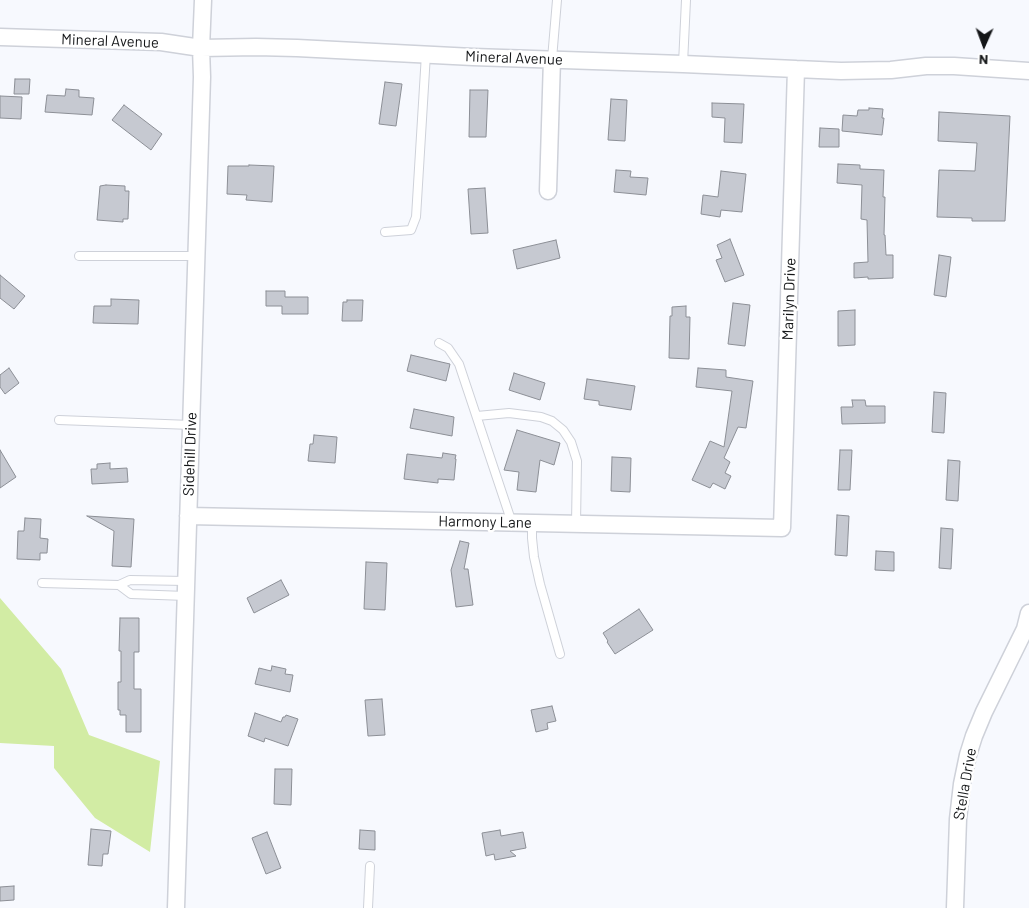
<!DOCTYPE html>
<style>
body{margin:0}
#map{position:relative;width:1029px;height:908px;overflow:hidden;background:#f7f9fe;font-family:Barlow,sans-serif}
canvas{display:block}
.north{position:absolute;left:959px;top:20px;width:50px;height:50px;-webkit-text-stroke:4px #fff;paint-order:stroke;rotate:182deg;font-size:14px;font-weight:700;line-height:20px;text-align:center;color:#131517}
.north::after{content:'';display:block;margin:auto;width:18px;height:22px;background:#131517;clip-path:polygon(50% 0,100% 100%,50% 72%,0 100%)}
</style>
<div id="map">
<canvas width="1029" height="908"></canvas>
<div class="north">N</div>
</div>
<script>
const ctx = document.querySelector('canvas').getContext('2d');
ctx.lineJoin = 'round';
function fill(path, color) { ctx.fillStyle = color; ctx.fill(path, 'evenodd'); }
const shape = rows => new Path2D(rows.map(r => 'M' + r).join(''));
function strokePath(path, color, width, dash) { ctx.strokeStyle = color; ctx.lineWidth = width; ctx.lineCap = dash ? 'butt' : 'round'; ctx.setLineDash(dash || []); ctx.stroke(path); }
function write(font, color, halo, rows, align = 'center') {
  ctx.font = font + ' Barlow,sans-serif'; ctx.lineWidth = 5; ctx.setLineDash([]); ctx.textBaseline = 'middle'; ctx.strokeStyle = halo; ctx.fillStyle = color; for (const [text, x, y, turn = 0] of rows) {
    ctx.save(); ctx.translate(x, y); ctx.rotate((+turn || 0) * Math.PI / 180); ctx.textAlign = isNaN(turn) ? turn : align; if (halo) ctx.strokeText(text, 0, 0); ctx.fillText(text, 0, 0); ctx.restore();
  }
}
const green = shape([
 [0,598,61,669,89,735,160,761,150,852,95,818,54,768,54,746,0,743]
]);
const building = shape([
 [15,79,30,79,29,94,14,94,15,79],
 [385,82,402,84,396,126,379,124,385,82],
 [66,89,79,90,79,97,94,98,92,115,45,112,47,95,65,96,66,89],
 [470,90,488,90,486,137,469,137,470,90],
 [0,96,22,97,21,119,0,118,0,96],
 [611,99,627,100,625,141,608,140,611,99],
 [712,103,744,104,742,143,724,142,725,118,712,117,712,103],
 [124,105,162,134,151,150,112,120,124,105],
 [869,108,883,109,882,118,884,118,882,135,842,131,843,115,857,116,858,110,869,110,869,108],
 [939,112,1010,116,1005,221,972,221,972,218,937,217,939,170,975,171,977,143,938,141,939,112],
 [820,128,839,129,839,147,819,147,820,128],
 [838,164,860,165,860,169,884,170,883,197,885,197,884,235,885,235,886,255,893,255,893,278,868,279,868,277,854,278,854,263,868,262,867,220,861,219,862,185,837,183,838,164],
 [249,165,274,166,272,202,246,200,247,195,227,194,228,166,249,166,249,165],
 [616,170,631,171,630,177,648,178,646,195,614,192,616,170],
 [721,171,746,174,742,212,721,210,720,217,701,214,703,195,718,197,721,171],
 [106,185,125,186,125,191,129,191,128,219,123,219,123,222,97,220,100,186,106,185],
 [485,188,488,233,471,234,468,189,485,188],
 [730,239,744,275,725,282,716,260,722,258,717,245,730,239],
 [556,240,560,258,517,269,513,250,556,240],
 [939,255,951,257,946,297,934,295,939,255],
 [0,275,25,296,14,309,0,298,0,275],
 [266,291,285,291,285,297,308,297,308,314,282,314,282,306,266,306,266,291],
 [111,299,139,300,138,324,93,323,94,306,111,306,111,299],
 [347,300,363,300,362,321,342,321,343,302,347,302,347,300],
 [733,303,750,305,745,346,728,344,733,303],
 [686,306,686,317,690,317,689,359,669,358,670,316,672,316,672,307,686,306],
 [855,310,855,345,838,346,838,311,855,310],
 [411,355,450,364,446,381,407,371,411,355],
 [9,368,19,383,5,394,0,387,0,375,9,368],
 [698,368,726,370,726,377,753,381,746,428,738,427,724,458,730,462,725,473,731,476,725,489,713,483,710,488,692,480,710,441,724,447,732,391,696,387,698,368],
 [514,373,545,383,540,400,509,390,514,373],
 [587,379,635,386,631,410,599,405,599,401,584,399,587,379],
 [934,392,946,393,944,433,932,432,934,392],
 [852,400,865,400,866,406,885,406,885,423,842,424,841,407,853,407,852,400],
 [414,409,454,417,452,436,410,428,414,409],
 [517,430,560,443,554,465,540,460,536,492,517,490,519,472,504,470,517,430],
 [314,435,337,437,335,463,308,461,310,444,313,444,314,435],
 [0,450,16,477,0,488,0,450],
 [840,450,852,450,850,490,838,490,840,450],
 [443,453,456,455,455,459,456,459,454,480,438,479,438,483,404,479,407,454,442,458,443,453],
 [612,457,631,458,630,492,611,491,612,457],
 [948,460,960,461,958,501,946,500,948,460],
 [110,463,110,469,127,468,128,482,92,484,91,469,97,469,97,464,110,463],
 [837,515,849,516,847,556,835,555,837,515],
 [87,516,134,519,131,567,112,566,114,531,87,516],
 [25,518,41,519,40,538,48,539,47,553,40,553,40,560,17,559,18,531,24,531,25,518],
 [941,528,953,529,951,569,939,568,941,528],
 [460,541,469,543,464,569,468,569,473,605,456,607,451,570,460,541],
 [876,551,894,552,894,571,875,570,876,551],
 [366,562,387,563,385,610,364,609,366,562],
 [281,580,289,595,254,613,247,598,281,580],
 [639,609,653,630,615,654,607,642,608,641,603,633,639,609],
 [120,618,139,618,139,652,134,652,134,689,141,689,141,732,126,732,126,715,120,715,120,710,118,710,118,682,121,682,121,651,119,651,120,618],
 [272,666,286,669,285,674,293,675,290,692,255,684,259,668,271,671,272,666],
 [382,699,385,735,368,736,365,700,382,699],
 [552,706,556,721,547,723,548,729,536,732,531,710,552,706],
 [255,713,281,722,283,717,285,717,286,715,298,719,288,746,265,738,264,742,248,736,255,713],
 [275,769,292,769,291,805,274,804,275,769],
 [91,829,111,831,108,854,103,854,102,866,88,865,91,829],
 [360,830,375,831,375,850,359,849,360,830],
 [500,830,501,836,523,832,526,848,510,851,516,856,495,860,494,854,486,856,482,833,500,830],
 [267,832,281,868,266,874,252,838,267,832],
 [14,886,14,900,0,901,0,887,14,886]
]);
const lane = shape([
 [552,59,557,0],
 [683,64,686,0],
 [385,232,411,230,416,217,426,54],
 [79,256,197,256],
 [439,343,448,348,459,364,512,523],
 [477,416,509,413,541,417,552,421,563,430,571,442,577,461,576,524],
 [59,420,191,425],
 [532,523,532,538,534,557,540,584,560,654],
 [42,583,119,585],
 [186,596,131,594,119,585,130,580,186,581],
 [368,908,370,866]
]);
const street = shape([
 [0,37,161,42,201,48,256,47,297,48,473,57,683,64,841,71,891,70,926,66,954,66,1029,71],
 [548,191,552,59],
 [188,516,782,528,796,69],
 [176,908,202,77,201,48,203,0],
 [955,908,958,819,962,784,968,755,974,736,984,712,1025,629,1029,613]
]);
const streetNames = [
 ["Mineral Avenue",110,41,2],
 ["Mineral Avenue",514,58,2],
 ["Marilyn Drive",789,299,-88],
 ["Sidehill Drive",190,454,-88],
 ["Harmony Lane",485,522,1],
 ["Stella Drive",965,784,-80]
];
fill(green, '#d2eca4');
fill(building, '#c6c9d1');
strokePath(building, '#8c8f96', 1);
strokePath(lane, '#ced1d9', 10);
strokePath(street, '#ced1d9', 19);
strokePath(lane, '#fff', 8);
strokePath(street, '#fff', 16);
write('15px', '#131517', '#fff', streetNames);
</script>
